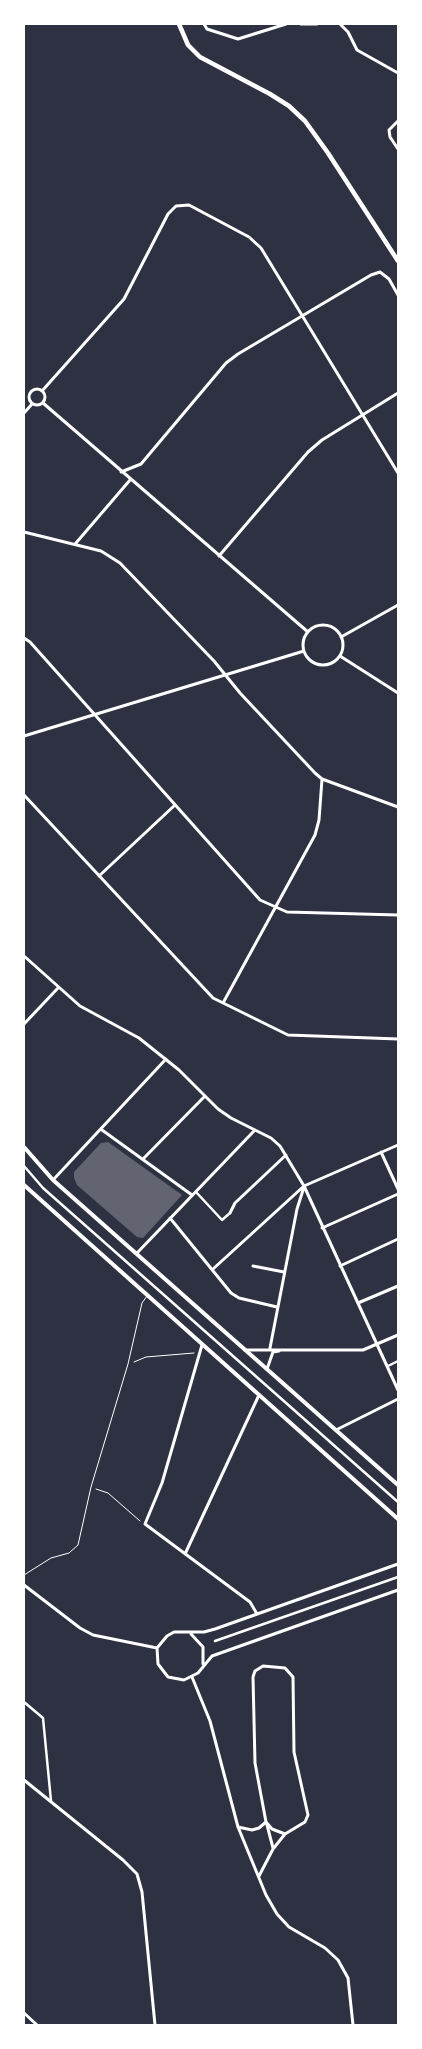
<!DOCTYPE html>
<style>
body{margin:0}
#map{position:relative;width:422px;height:2049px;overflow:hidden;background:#2d3142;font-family:"Source Sans 3",sans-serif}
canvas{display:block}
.frame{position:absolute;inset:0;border:25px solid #fff;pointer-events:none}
</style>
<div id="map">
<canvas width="422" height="2049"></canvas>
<div class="frame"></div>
</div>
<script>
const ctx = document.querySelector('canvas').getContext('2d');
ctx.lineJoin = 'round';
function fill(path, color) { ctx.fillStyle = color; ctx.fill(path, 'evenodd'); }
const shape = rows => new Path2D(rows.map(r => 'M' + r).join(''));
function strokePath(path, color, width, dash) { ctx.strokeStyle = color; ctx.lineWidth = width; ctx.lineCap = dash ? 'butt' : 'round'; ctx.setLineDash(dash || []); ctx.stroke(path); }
const building = shape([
 [108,1142,182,1195,143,1238,137,1237,77,1185,74,1178,74,1172,101,1143]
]);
const path = shape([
 [134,1362,146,1357,194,1353],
 [96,1489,108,1493,140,1521]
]);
const service = shape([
 [24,1575,51,1558,69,1553,78,1545,91,1487,128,1364,142,1303,147,1296]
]);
const pedestrian = shape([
 [24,1166,43,1188,398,1502],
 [196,1192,222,1220,230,1213],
 [388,1366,398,1361],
 [215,1641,398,1577],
 [24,1702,43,1718,51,1801]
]);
const minor = shape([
 [204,24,207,29,238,39,286,24],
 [301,24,317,24],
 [340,24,348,32,357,50,398,73],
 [398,121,389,130,390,137,398,149],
 '29 397a8 8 0 1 1 16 0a8 8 0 1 1-16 0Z',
 [42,391,124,299,168,214,176,206,189,205,249,237,261,248,398,473],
 [43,403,308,632],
 [24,413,32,404],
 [121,472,141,464,226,363,238,354,371,275,380,272,389,279,398,295],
 [24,532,101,551,120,563,214,661,240,693,315,773,322,779,398,807],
 [76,543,130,480],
 [219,556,308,452,322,440,398,393],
 '303 645a20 20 0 1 1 40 0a20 20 0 1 1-40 0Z',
 [341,637,398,605],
 [24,638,30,642,260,900,287,912,398,915],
 [340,656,398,693],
 [24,736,304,651],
 [24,795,213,998,288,1035,398,1039],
 [99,876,175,805],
 [24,956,80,1006,139,1038,179,1070,218,1109,231,1118,271,1138,280,1146,304,1186,398,1390],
 [223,1003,315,835,319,820,322,779],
 [24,1024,58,988],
 [102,1130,192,1195],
 [381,1152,398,1189],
 [143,1159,205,1096],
 [53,1180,166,1059],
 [230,1213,235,1203,286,1155],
 [170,1218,231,1293,239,1298,277,1307],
 [322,1228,398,1194],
 [137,1253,254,1131],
 [253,1266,284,1272],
 [340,1266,398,1239],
 [213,1269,304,1186,398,1145],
 [358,1303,398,1286],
 [202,1345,162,1483,145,1524,250,1602,257,1614],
 [270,1348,297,1209,304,1187],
 [245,1350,363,1350,398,1335],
 [267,1369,273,1352,279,1351],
 [336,1430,398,1399],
 [185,1554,259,1395],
 [398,1564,215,1629,204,1632,174,1632,167,1636,157,1648,158,1664,168,1677,184,1680,198,1673,212,1656,398,1590],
 [24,1585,80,1628,93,1635,157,1648],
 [191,1634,203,1647,203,1664],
 [192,1677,210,1721,238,1827,266,1895,277,1914,289,1927,325,1948,338,1960,348,1978,353,2025],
 [24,1780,123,1860,137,1874,142,1892,155,2025],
 [267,1825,273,1848],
 [238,1827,252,1830,259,1828,266,1822,255,1763,253,1677,255,1671,263,1666,285,1668,293,1677,294,1752,308,1815,305,1822,285,1834,272,1829,266,1822],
 [259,1876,273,1849,285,1834],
 [24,2013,37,2025]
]);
const tertiary = shape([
 [24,1147,53,1180,398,1485],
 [24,1185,398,1519]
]);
const secondary = shape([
 [179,24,188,45,200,57,270,94,289,106,305,121,328,153,398,261]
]);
fill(building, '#626471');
strokePath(path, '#fff', 1);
strokePath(service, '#fff', 1);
strokePath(pedestrian, '#fff', 2.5);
strokePath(minor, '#fff', 3);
strokePath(tertiary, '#fff', 4);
strokePath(secondary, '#fff', 4.5);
</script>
